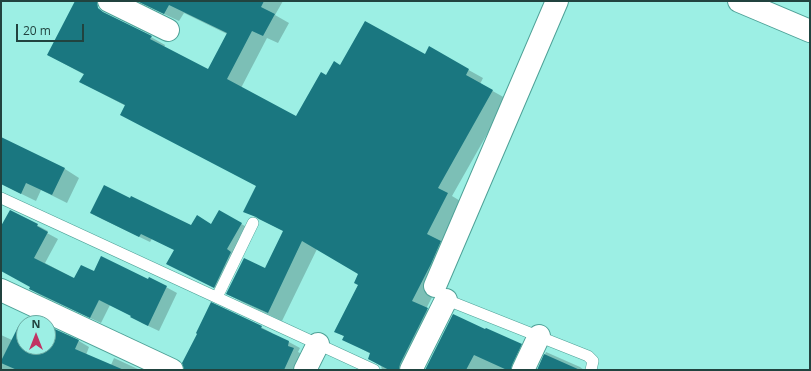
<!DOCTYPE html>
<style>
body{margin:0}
#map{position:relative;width:811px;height:371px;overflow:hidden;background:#9cefe4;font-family:"Open Sans",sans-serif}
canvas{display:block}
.frame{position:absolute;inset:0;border:2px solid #21433f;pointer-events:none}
.north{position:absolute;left:16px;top:315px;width:40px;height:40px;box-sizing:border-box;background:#9cefe4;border:1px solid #6baaa2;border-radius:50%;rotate:0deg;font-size:11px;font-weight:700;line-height:16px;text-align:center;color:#21433f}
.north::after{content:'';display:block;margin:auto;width:14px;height:18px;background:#c13363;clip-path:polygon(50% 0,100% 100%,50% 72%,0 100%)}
.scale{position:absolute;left:16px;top:24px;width:68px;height:18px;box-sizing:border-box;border:2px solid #21433f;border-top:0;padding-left:5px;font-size:12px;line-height:14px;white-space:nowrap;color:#21433f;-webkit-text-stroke:3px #9cefe4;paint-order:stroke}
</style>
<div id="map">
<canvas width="811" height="371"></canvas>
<div class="frame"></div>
<div class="north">N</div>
<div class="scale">20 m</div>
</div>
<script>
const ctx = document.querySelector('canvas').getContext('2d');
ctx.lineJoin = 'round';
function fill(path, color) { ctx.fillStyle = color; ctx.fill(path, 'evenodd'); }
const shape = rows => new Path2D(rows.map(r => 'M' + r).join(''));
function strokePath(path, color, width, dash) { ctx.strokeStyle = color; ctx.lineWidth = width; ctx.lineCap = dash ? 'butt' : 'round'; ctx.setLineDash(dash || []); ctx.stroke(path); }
const shadow = shape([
 [136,1,283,1,275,15,289,23,278,43,267,38,241,88,297,117,327,76,341,67,425,55,429,48,483,78,480,84,507,99,452,196,462,202,442,242,455,250,445,272,426,309,442,317,415,370,382,370,381,366,369,359,371,354,344,339,345,337,335,331,359,284,360,273,317,249,282,321,242,302,227,294,266,269,284,231,259,219,245,211,257,186,126,106,80,82,85,75,48,55,151,37,165,45,164,48,208,71,227,34,184,13,179,21],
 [1,138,65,169,79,178,67,203,41,190,36,201,1,184],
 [10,211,48,231,47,233,58,239,45,263,75,279,94,272,148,281,166,287,177,293,159,331,142,323,132,316,110,305,101,323,40,295,30,289,31,286,1,257,1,228],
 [220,212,252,230,225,293,168,264,175,250,152,239,150,242,102,219,91,213,191,226,212,225],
 [48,327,79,341,89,347,86,355,111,365,114,358,140,370,1,370,1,335,12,340,24,331,24,347,48,347],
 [261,327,272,333,271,334,289,342,300,348,298,352,304,355,297,370,198,370],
 [486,331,521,345,535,353,527,370,426,370],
 [546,352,580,367,584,370,538,370]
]);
const building = shape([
 [75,1,97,1,98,8,103,12,152,36,150,39,208,69,227,33,169,5,164,14,137,1,264,1,261,7,275,14,263,36,252,31,227,79,296,116,321,72,326,75,334,61,340,65,365,21,425,54,429,46,469,69,466,75,493,90,438,188,448,193,427,234,441,241,431,264,412,301,428,308,400,364,399,370,389,370,368,359,370,353,342,340,344,336,334,332,358,285,354,283,358,274,302,241,268,313,226,294,244,258,265,268,283,231,259,219,256,217,243,212,256,186,120,115,125,105,79,82,84,74,47,55],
 [1,137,65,168,52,195,26,183,21,194,1,184],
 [104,185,130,198,131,196,191,225,197,215,211,224,219,210,242,223,227,249,231,252,214,288,166,264,174,250,141,234,139,237,90,213],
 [10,210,38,224,37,226,48,232,34,258,74,278,81,265,94,271,101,256,148,279,149,277,167,286,148,326,130,317,131,316,99,300,90,318,29,289,30,287,1,271,1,226],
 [211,302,262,326,261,328,289,341,288,346,294,348,284,370,184,370,182,363,197,334,196,333],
 [453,314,485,329,486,328,522,344,512,365,511,370,507,370,474,355,466,370,425,370],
 [48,326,79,340,75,349,124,370,17,370,1,363,1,361,18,327,24,330,24,347,48,347],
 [544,354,580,370,537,370]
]);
const lane = shape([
 [1,198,374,370],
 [217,297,253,223],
 [442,298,588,356,593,361,591,370]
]);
const street = shape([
 [109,1,168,30],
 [739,1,810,31],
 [435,286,557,1],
 [1,290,172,370],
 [305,370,318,344],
 [411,370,446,300],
 [523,370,539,336]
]);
fill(shadow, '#0003');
fill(building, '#1a7780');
strokePath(lane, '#4ea197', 12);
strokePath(street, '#4ea197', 24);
strokePath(lane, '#fff', 11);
strokePath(street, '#fff', 22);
</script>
